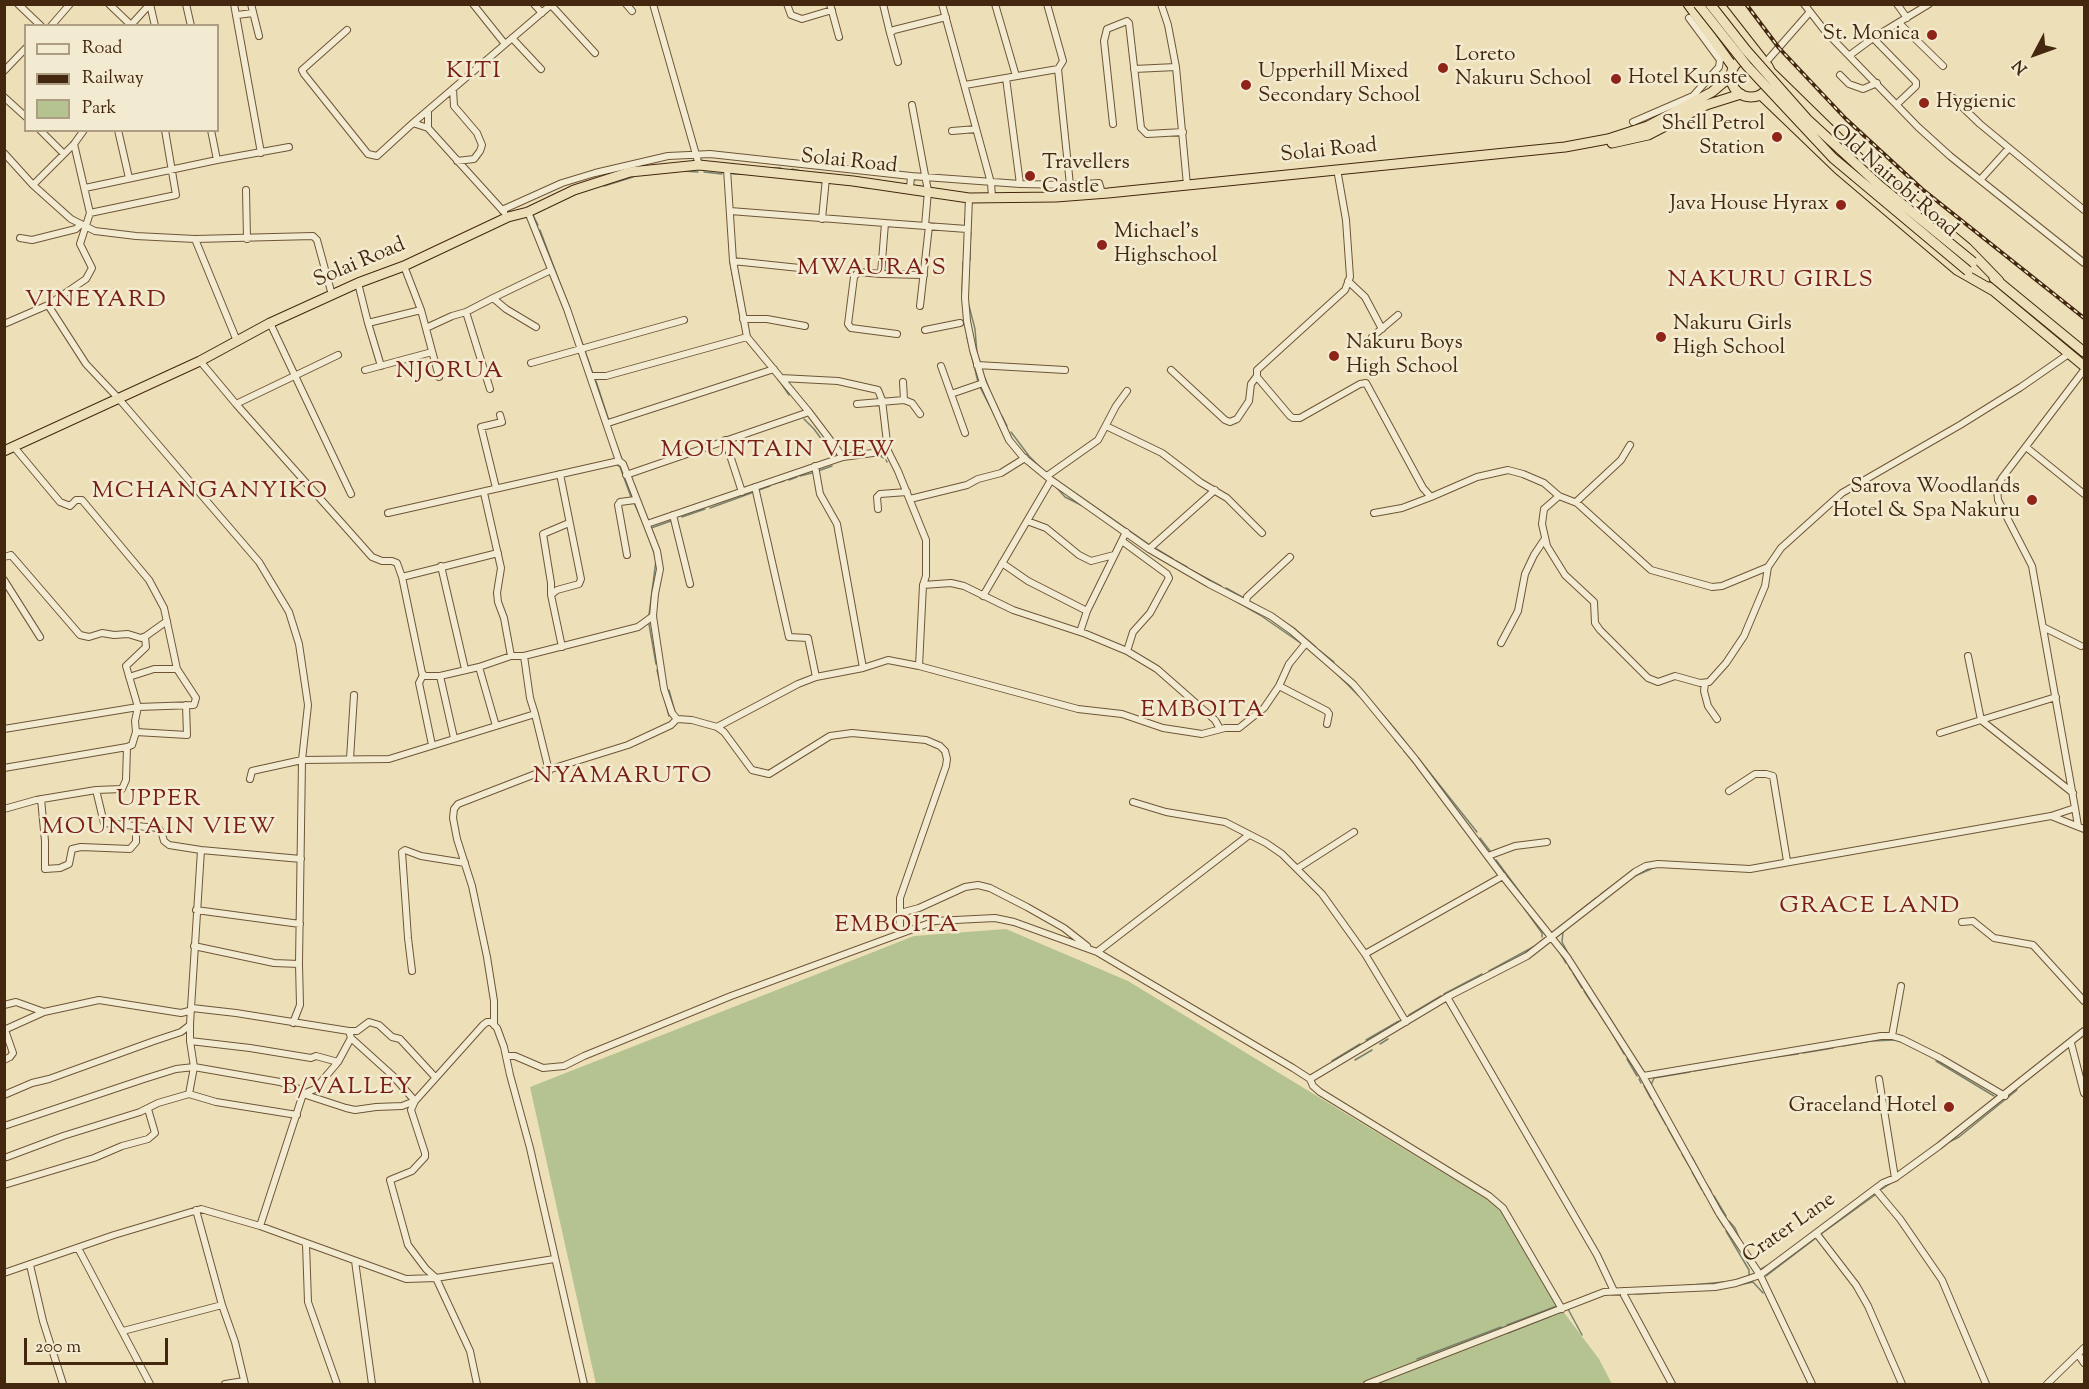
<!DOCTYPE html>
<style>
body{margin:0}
#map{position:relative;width:2089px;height:1389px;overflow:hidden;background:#ede0b8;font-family:"Sorts Mill Goudy",serif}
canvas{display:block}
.frame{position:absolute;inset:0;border:6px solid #43270e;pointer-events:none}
.legend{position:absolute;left:24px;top:24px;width:195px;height:108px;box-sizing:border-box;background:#f3ebd1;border:2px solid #ad9d83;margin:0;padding:8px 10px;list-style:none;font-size:18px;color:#43270e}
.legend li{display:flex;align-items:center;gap:12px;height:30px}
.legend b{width:30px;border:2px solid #ad9d83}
.north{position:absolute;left:2005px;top:24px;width:60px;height:60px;-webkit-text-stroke:4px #f3ebd1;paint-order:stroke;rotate:229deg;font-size:16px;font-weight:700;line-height:24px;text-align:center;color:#43270e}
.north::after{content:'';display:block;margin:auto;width:21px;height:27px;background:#43270e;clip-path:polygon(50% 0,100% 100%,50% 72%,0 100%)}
.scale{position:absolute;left:24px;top:1338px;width:144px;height:27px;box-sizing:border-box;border:3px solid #43270e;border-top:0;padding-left:8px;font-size:18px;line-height:21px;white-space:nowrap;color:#43270e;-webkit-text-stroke:4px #f3ebd1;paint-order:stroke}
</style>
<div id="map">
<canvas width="2089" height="1389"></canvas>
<div class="frame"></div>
<ul class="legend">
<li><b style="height:8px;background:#f3ebd1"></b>Road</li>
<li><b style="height:8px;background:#43270e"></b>Railway</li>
<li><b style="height:16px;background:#b5c391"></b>Park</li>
</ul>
<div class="north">N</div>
<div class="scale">200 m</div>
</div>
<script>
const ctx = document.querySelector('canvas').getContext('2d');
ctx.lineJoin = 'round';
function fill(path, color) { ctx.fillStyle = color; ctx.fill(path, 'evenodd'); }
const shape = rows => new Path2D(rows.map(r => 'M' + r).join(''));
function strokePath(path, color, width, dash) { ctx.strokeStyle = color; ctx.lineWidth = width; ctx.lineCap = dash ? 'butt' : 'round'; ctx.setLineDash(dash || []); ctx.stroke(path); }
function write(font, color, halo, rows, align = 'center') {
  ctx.font = font + ' "Sorts Mill Goudy",serif'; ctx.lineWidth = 5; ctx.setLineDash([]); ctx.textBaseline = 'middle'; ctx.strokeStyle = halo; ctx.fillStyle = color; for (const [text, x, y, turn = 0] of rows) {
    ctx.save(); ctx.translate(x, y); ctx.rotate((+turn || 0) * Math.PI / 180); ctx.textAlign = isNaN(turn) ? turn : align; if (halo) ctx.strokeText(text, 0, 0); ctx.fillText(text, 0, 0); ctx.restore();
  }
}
const green = shape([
 [1006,929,1128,981,1501,1208,1559,1306,1599,1359,1612,1384,596,1384,530,1087,914,936]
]);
const stream = shape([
 [774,168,781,168],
 [792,169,806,172],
 [683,171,698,172],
 [704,172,722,174],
 [733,174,744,174],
 [604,186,633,177],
 [861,187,867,188],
 [535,213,533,215,538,225],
 [965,219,965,227],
 [540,230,583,345],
 [970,244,971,232],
 [970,251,970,248],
 [970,260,970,253],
 [730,262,740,316],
 [962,293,963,262],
 [968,302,975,329,977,354],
 [967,337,978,382],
 [585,351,593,374],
 [985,378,993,399],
 [778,379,789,395],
 [596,381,609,421],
 [980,387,998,422],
 [996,404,999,411],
 [1002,416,1007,426],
 [804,419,814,429,831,452,830,457],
 [1011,432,1029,456,1041,468],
 [615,441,623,462],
 [881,449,883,449,883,438],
 [880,456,884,458],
 [2033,456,2048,469],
 [886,460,887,462],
 [617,465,620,467,631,497],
 [2006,468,2018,452],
 [818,471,832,466],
 [800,476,812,473],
 [1051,476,1150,545],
 [789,480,797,477],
 [2062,480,2073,489],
 [1994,483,1999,477],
 [773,484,784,481],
 [1056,487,1065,497,1081,505],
 [1991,488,1995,497],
 [759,490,770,486],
 [634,503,641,518],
 [710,508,754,492],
 [682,517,705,509],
 [651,528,671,521],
 [651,543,655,556],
 [1155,548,1173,559],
 [1157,557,1197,580],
 [1176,561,1187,567],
 [1191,570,1221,586],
 [1226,588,1244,598],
 [1230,598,1260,615,1302,644],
 [1249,601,1265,610],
 [1272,614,1295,629,1316,647],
 [649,615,656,560],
 [649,624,656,664],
 [1307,648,1322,661],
 [1319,650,1334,662],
 [1337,666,1345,673],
 [657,670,661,687],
 [1335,672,1359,696],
 [1361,689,1395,729,1477,832],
 [669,690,675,712],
 [663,694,669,716],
 [1395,740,1401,747],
 [1404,751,1413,762],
 [1417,767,1432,786],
 [1480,838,1490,851],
 [1496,860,1528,903],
 [1635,876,1651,869],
 [1601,894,1637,868],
 [1524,908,1542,933,1542,937],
 [1573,916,1596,898],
 [1558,928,1571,918],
 [1563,932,1562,942,1569,955],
 [1560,953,1566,963],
 [1569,967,1571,970],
 [1489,971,1535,946],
 [1573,973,1582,988],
 [1584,991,1596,1009],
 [1444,994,1482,974],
 [1599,1013,1606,1024],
 [1409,1015,1441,996],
 [1609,1017,1621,1036],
 [1609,1028,1624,1054],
 [1366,1040,1399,1021],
 [1380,1044,1388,1039],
 [1843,1046,1871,1041,1895,1040],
 [1803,1053,1833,1048],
 [1768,1058,1798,1054],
 [1627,1059,1637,1076],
 [1355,1060,1372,1050],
 [1332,1061,1360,1044],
 [1936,1061,1994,1096],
 [1694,1071,1763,1059],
 [1639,1079,1641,1083],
 [1651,1085,1654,1078,1690,1072],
 [1644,1086,1651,1099],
 [1654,1104,1666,1125],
 [1668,1129,1680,1150],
 [1949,1142,1959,1137,2017,1090],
 [1685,1146,1689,1153],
 [1682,1154,1691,1169],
 [1692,1157,1703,1178],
 [1692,1172,1702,1190],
 [1705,1182,1711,1191],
 [1882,1189,1891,1183],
 [1704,1193,1705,1195],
 [1714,1196,1726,1216],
 [1708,1199,1715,1213],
 [1717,1216,1724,1227],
 [1729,1221,1735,1228,1741,1242],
 [1726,1231,1749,1270,1749,1276],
 [1821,1234,1875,1195],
 [1761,1269,1772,1263],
 [1766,1276,1816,1238],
 [1739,1285,1753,1282,1763,1293],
 [1681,1286,1724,1282],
 [1636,1294,1659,1293],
 [1568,1309,1582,1335],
 [1507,1325,1557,1306],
 [1508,1333,1551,1316],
 [1417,1359,1501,1327]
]);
const minor = shape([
 [18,4,41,26],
 [109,4,132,26],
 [150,4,155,26],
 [186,4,191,26],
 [234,4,261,153],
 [251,4,259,36],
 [473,4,505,44],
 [534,4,542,13],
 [626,4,632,11],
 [653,4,699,165],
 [787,4,791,15,802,19,832,10],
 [830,4,839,37],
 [883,4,890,33],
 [942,4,991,183,992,197],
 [995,4,1016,76],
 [1161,4,1168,25,1176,67,1187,185],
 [1804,4,1825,31,1918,127,1950,156,2084,263],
 [1897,4,1907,18],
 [551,5,595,53],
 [237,15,253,13],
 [1899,23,1943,66],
 [131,25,150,4],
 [51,26,70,4],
 [347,30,302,70,304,74,368,154,377,156,413,123,428,128],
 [512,38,541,69],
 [1873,38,1916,82,1916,86,1897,104],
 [1850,55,1873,38,1929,4],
 [898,62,890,33,894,30,946,17],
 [1766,62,1809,13],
 [1058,69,1070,185],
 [1134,69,1176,67],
 [4,71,26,48],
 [1840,75,1849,84,1863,89,1877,83],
 [1006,78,1020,184],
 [965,85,1058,69,1063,61,1047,4],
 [453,89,454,106,477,133,482,145,480,151,474,159,457,161],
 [4,97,26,117],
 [1953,98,1980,124,2084,210],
 [912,105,928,191,925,226],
 [428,111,428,128,504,212],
 [1633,122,1693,96,1719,67,1720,60,1689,18],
 [413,123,552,4],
 [1113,124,1104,41,1107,29,1127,21,1129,23,1141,128,1147,134,1183,132],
 [40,130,64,154],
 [118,130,129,178],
 [211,130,217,160],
 [952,131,976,129],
 [74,144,90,213,176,195,165,130],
 [4,153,33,185,71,219,95,231,136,236,195,239,313,236,317,240,332,295],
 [727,169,733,261,747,337,809,412,843,457],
 [1337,169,1346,220,1350,277,1347,285,1345,290,1257,370,1257,377,1290,416,1293,418,1300,418,1360,384,1366,383,1423,488,1431,497,1477,477,1508,470,1523,474,1544,483,1559,496,1577,503,1651,570,1712,587,1722,586,1768,567,1781,548,1842,493,1960,425,2021,387,2070,353],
 [1981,179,2009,148],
 [33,185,74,144,84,130],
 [85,188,217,160,289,147],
 [910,188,911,176,1020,184,1070,185,1099,183,1102,193],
 [246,190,247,239],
 [969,198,965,298,967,321,973,350,983,383,1009,440,1023,457,1051,480,1149,549,1209,584,1271,616,1292,631,1353,684,1365,698,1415,759,1501,874,1567,957,1643,1076,1719,1213,1760,1275,1812,1384],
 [502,210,562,183,595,173,668,156,710,154,911,176],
 [730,211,885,223],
 [528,212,567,309,619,461,623,464,657,551,660,569,655,594,653,616,664,689,672,713,677,719,692,720,717,727,724,732,752,770,769,774,830,736,852,733,926,740,940,746,945,751,947,759,946,766,900,898,900,913],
 [822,219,826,178],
 [20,238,32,240,76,229,80,225],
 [195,239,237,341],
 [733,261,809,269],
 [404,266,421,310,439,377],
 [881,274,924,275],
 [1348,281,1365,297,1382,329],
 [358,283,368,323,421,310],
 [493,298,551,270],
 [48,305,86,279,92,268,80,244,90,213],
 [920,306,929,226],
 [466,312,493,298,506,309,536,327],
 [743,319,767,319,805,326],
 [270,323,351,494],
 [368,323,381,366],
 [4,324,48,305,86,364,119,399,259,562,289,612,299,644,308,705,302,760,299,964,300,1005,293,1023],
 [426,328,452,316,466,312,490,389],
 [925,330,960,323],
 [897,334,851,328,848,324,854,277,858,272,881,274,885,223,967,229],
 [1372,337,1398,315],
 [200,361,236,404,372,557,382,561,392,561,397,563,402,577,422,673,425,676,440,676,454,738],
 [531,363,684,320],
 [977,365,1065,370],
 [941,366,965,433],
 [365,370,432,352],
 [1171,370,1225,420,1230,422,1237,419,1249,401,1251,384,1257,376],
 [591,376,606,376,747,337],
 [781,378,838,381,878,390,882,400,888,451],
 [951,394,983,383],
 [904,400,912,403,920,414],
 [236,404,338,355],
 [857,404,904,400,903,382],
 [608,423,774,369],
 [1106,426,1162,453,1200,482,1227,498,1262,533],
 [725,440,742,492],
 [2026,447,2084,494],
 [815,466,820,494,837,524,863,668],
 [560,474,581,579,579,584,557,590,551,595,562,647],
 [626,475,809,412],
 [1047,476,1098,440,1116,406,1127,391],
 [755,487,789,637,808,638,816,677],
 [496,488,481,427,502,422,500,415],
 [484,493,501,568,497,593,498,602,504,618,511,656,524,656,638,627,653,616],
 [1559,496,1544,509,1542,524,1547,546,1565,575,1594,602,1595,623,1600,630,1648,678,1658,682,1675,676,1700,683,1709,682,1726,663,1744,636,1765,586,1768,567],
 [910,499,967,485,978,479,1001,473,1025,458],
 [1576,502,1621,460,1630,445],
 [878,509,877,497,880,494,907,492],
 [388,513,619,461],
 [1374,513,1402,508,1431,497],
 [673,515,690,584],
 [1027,521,1046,528,1079,555,1091,561,1114,555],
 [647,524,843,457,888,451,898,471,926,540,926,576,923,585,951,583,964,586,1013,610,1086,634,1127,651,1157,669,1215,720,1220,729],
 [1122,541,1167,574,1169,578,1150,613,1133,632,1127,651],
 [1149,549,1215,490],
 [627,555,618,505,620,502,635,500],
 [4,557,11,555,80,635,89,637,102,633,114,635,128,634,141,638,146,636,167,621],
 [1002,563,1028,581,1087,611],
 [441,566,465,669],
 [402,577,498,553],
 [4,580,40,637],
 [551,595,551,583,543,534,569,523],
 [983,596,1051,480],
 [1246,603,1247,597,1290,557],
 [2043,627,2081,646],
 [1080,632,1087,611,1126,532],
 [1501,643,1518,611,1525,574,1534,555,1544,540],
 [1968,656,1981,720,2056,697],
 [919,666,923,585],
 [479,667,496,726],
 [423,675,419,683,432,745],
 [440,676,479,667,511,656],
 [129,677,154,669,177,669],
 [1705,684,1704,691,1708,706,1717,719],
 [1279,686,1327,711,1329,714,1327,724],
 [535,714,549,771],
 [717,727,798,684,816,677,863,668,888,660,919,666,1078,709,1122,714,1163,728,1202,734,1225,728,1239,728,1264,708,1279,686,1289,664,1306,643],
 [4,729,138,707,126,666,146,647,145,637],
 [136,732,187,735,186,705],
 [1940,733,1981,720,2073,793],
 [350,759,354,695],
 [4,768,127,747,132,745,136,732,135,721,138,707,194,705,196,698,177,669,164,608,149,580,82,500,76,500,70,506,60,502,14,447],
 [250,779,252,771,302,760,389,759,535,714,530,698,524,656],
 [1729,791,1755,774,1766,774,1773,776,1787,861],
 [41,799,45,841,45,869,60,868,69,864,72,849,81,847,130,849,136,842,136,826],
 [1133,802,1166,812,1225,822,1266,843,1282,854,1322,894,1365,954,1406,1022],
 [2075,808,2032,566,1998,500,1997,488,2002,478,2084,370],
 [4,809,36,800,96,790,122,789,126,780,127,747],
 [2051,816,2075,808,2078,826],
 [201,850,301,859],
 [1488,856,1515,846,1547,842],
 [1298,868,1354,832],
 [196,910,300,924],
 [1962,922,1973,921,1994,938,2033,945,2084,1001],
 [900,932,900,913,919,908,965,887,978,885,990,888,1027,907,1064,928,1087,946],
 [194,946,274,963,299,964],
 [1097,952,1249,835],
 [1365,954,1503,876],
 [412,971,408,938,402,852,405,850,421,856,465,863],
 [1447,997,1597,1255,1614,1291],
 [4,1005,16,1002,44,1012],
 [494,1025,494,1001,487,957,472,886,457,839,453,818,454,809,458,804,538,773,628,745,671,725,677,719],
 [4,1030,44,1012,99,1000,181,1013,189,1011,192,1008,236,1013,349,1031,351,1038,338,1062,315,1089,303,1094],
 [349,1031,357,1031,369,1022,379,1025,392,1037,400,1039,435,1077],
 [1892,1036,1901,986],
 [351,1038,393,1076,415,1101,411,1110,425,1153,425,1157,412,1171,390,1180,408,1245,426,1269,436,1278,470,1351,477,1384],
 [190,1041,250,1048,311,1058,316,1056,338,1062],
 [2071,1043,2084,1093],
 [506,1056,515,1056,543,1068,564,1066,584,1056,731,996,935,921,995,918,1014,922,1097,952,1293,1068,1310,1079,1313,1086,1320,1092,1489,1196,1503,1208,1562,1309],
 [4,1060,10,1057,13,1053,5,1030],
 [1643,1076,1881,1036,1892,1036,1902,1039,1940,1058,2005,1096],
 [1310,1079,1447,997,1527,956,1635,872,1646,866,1658,864,1750,869,2051,816,2084,829],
 [1879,1079,1895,1178],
 [189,1094,216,1102,297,1115],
 [4,1095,32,1083,49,1079,154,1041,181,1032,190,1025],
 [4,1126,144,1079,176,1069,194,1067,280,1082,299,1089,303,1094,346,1108,355,1110,376,1107,402,1106,415,1101,483,1025,487,1022,491,1022,497,1028,504,1047,510,1075,530,1148,584,1384],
 [7,1157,63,1136,140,1112,158,1103,189,1094,194,1067,190,1041,190,1024,201,850,169,845,164,841,162,834,158,828,104,823,96,790],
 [4,1185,94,1158,122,1146,148,1139,155,1133,148,1109],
 [1875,1189,1900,1219,1942,1280,1986,1384],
 [196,1210,222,1305,235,1342,245,1384],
 [260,1226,303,1094],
 [1816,1233,1856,1285,1868,1306,1902,1384],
 [306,1244,308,1302,337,1384],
 [78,1248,150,1384],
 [355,1261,372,1384],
 [30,1265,43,1321,63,1384],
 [4,1273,114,1235,201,1209,260,1226,406,1279,436,1278,554,1259],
 [1624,1291,1624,1295,1672,1384],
 [123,1331,222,1305],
 [2078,1354,2084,1363],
 [225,1384,244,1381],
 [1367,1384,1604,1292,1715,1287,1736,1283,1760,1275,1883,1183,1895,1178,1939,1146,2084,1031],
 [2047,1384,2084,1348]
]);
const highway = shape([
 [1688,4,1733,67],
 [1719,4,1762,59],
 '1731 77a20 20 0 1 1 40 0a20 20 0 1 1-40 0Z',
 [1771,72,1860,159,1967,248,1999,281],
 [1761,95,1838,169,1957,270,1992,290],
 [1612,143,1648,135,1706,105,1741,94],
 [1994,278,2084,352],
 [1989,287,2084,366],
 [4,451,200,361,270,323,358,283,404,266,508,217,528,212,574,190,630,172,699,165,853,181,969,198,1056,197,1108,193,1565,147,1608,139,1648,126,1712,92,1731,76]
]);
const rail = shape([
 [1746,4,1779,48,1846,119,1922,189,2084,318]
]);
const highwayBridge = shape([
 [1698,4,1747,66,1833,158,1968,271],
 [1710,4,1746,50,1807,119,1880,186,1973,262]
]);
const markers = [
 [1932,35,6,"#8f2418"],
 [1443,68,6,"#8f2418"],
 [1616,79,6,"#8f2418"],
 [1246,85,6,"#8f2418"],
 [1924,103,6,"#8f2418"],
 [1777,137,6,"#8f2418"],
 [1030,176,6,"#8f2418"],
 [1841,205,6,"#8f2418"],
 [1102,245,6,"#8f2418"],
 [1661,337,6,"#8f2418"],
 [1334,356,6,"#8f2418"],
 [2032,500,6,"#8f2418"],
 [1949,1107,6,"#8f2418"]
];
const poiNames = [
 ["St. Monica",1920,35,"right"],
 ["Loreto",1455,56],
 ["Nakuru School",1455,80],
 ["Upperhill Mixed",1258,73],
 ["Secondary School",1258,97],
 ["Hotel Kunste",1628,79],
 ["Hygienic",1936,103],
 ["Shell Petrol",1765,125,"right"],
 ["Station",1765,149,"right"],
 ["Travellers",1042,164],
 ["Castle",1042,188],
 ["Java House Hyrax",1829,205,"right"],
 ["Michael's",1114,233],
 ["Highschool",1114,257],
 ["Nakuru Girls",1673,325],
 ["High School",1673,349],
 ["Nakuru Boys",1346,344],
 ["High School",1346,368],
 ["Sarova Woodlands",2020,488,"right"],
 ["Hotel & Spa Nakuru",2020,512,"right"],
 ["Graceland Hotel",1937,1107,"right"]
];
const streetNames = [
 ["Solai Road",1329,152,-6],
 ["Solai Road",849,163,6],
 ["Old Nairobi Road",1893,182,41],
 ["Solai Road",360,264,-23],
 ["Crater Lane",1790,1229,-35]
];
const quarterNames = [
 ["KITI",474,73],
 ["MWAURA'S",872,270],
 ["NAKURU GIRLS",1771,282],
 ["VINEYARD",96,302],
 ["NJORUA",450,373],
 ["MOUNTAIN VIEW",778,452],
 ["MCHANGANYIKO",210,493],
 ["EMBOITA",1203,712],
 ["NYAMARUTO",623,778],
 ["UPPER",159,801],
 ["MOUNTAIN VIEW",159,829],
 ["GRACE LAND",1870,908],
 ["EMBOITA",897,927],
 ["B/VALLEY",348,1089]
];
fill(green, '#b5c391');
strokePath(stream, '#778170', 1.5);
strokePath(minor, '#6e5538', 8);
strokePath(highway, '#43270e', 11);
strokePath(minor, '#f3ebd1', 6);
strokePath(highway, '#ede0b8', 9);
strokePath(rail, '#43270e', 4);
strokePath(rail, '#f3ebd1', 1.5, [4.5]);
strokePath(highwayBridge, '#43270e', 11, []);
strokePath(highwayBridge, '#ede0b8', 9);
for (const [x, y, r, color] of markers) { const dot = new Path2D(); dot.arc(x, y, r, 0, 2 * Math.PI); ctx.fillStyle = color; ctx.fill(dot); strokePath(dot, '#f3ebd1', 2); }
write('21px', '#43270e', '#f3ebd1', poiNames, 'left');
write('21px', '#43270e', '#f3ebd1', streetNames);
ctx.letterSpacing = '1.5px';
write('24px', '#7a1f14', '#f3ebd1', quarterNames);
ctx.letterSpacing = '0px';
</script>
